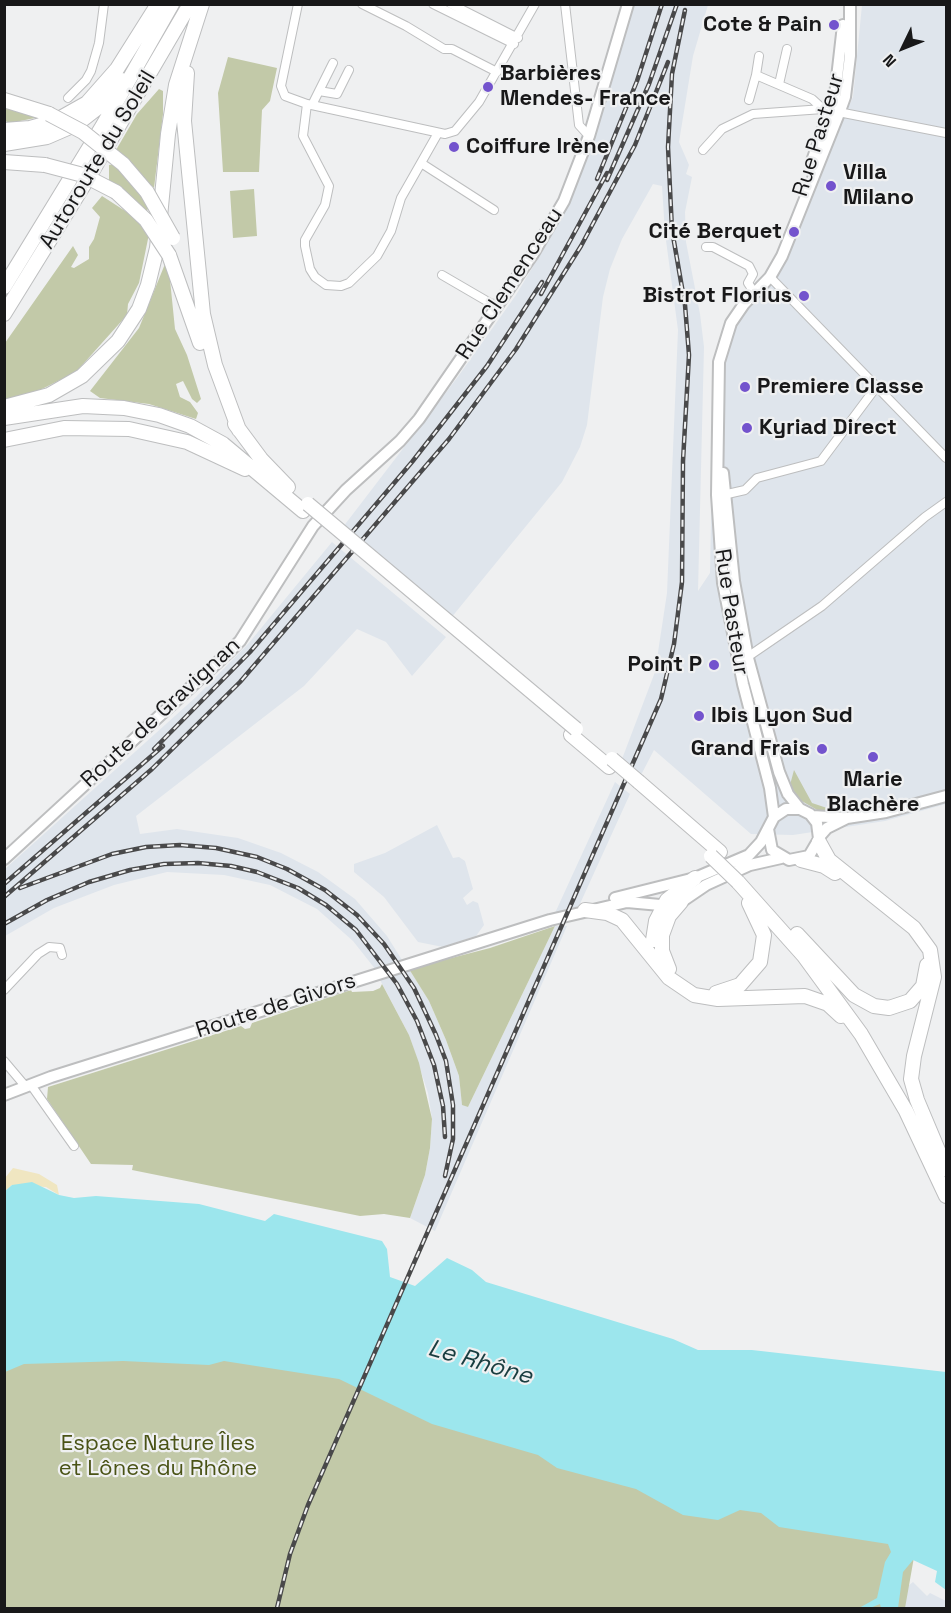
<!DOCTYPE html>
<meta charset="utf-8">
<style>
body{margin:0}
#map{position:relative;width:951px;height:1613px;overflow:hidden;background:#eff0f1;font-family:"Space Grotesk",sans-serif}
canvas{display:block}
.frame{position:absolute;inset:0;border:6px solid #181819;pointer-events:none}
.north{position:absolute;left:873px;top:18px;width:60px;height:60px;-webkit-text-stroke:4px #eff0f1;paint-order:stroke;rotate:227deg;font-size:16px;font-weight:700;line-height:24px;text-align:center;color:#181819}
.north::after{content:'';display:block;margin:auto;width:21px;height:27px;background:#181819;clip-path:polygon(50% 0,100% 100%,50% 72%,0 100%)}
</style>
<div id="map">
<canvas width="951" height="1613"></canvas>
<div class="frame"></div>
<div class="north">N</div>
</div>
<script>
const ctx = document.querySelector('canvas').getContext('2d');
ctx.lineJoin = 'round';
function fill(path, color) { ctx.fillStyle = color; ctx.fill(path, 'evenodd'); }
const shape = rows => new Path2D(rows.map(r => 'M' + r).join(''));
function strokePath(path, color, width, dash) { ctx.strokeStyle = color; ctx.lineWidth = width; ctx.lineCap = dash ? 'butt' : 'round'; ctx.setLineDash(dash || []); ctx.stroke(path); }
function write(font, color, halo, rows, align = 'center') {
  ctx.font = font + ' "Space Grotesk",sans-serif'; ctx.lineWidth = 4.5; ctx.setLineDash([]); ctx.textBaseline = 'middle'; ctx.strokeStyle = halo; ctx.fillStyle = color; for (const [text, x, y, turn = 0] of rows) {
    ctx.save(); ctx.translate(x, y); ctx.rotate((+turn || 0) * Math.PI / 180); ctx.textAlign = isNaN(turn) ? turn : align; if (halo) ctx.strokeText(text, 0, 0); ctx.fillText(text, 0, 0); ctx.restore();
  }
}
const built = shape([
 [633,5,708,5,693,56,679,142,689,165,686,174,692,177,685,212,686,242,700,314,704,347,698,591,710,573,714,368,727,329,770,283,853,97,862,5,946,5,946,804,885,821,793,835,751,834,654,750,641,775,622,759,655,672,667,593,678,330,665,233,662,186,653,184,622,239,610,269,603,297,587,425,580,447,562,482,451,618,343,527,457,378,516,295,553,233,582,170],
 [332,542,446,637,412,676,386,642,357,629,304,686,136,816,140,834,177,829,238,838,281,853,318,872,355,899,387,936,402,960,376,970,353,941,317,909,270,885,224,875,167,872,114,885,54,908,5,936,5,869,196,697,248,644],
 [615,782,630,794,579,906,555,913],
 [437,825,453,858,459,857,465,861,473,889,463,898,467,905,473,901,478,903,484,925,476,936,443,947,418,942,384,897,354,872,354,864,385,853],
 [555,926,567,926,435,1231,410,1218,425,1175,430,1148,432,1119,428,1093,409,1035,379,978,409,969,429,1001,446,1040,459,1076,462,1104,468,1107],
 [913,1582,927,1596,930,1593,946,1601,946,1608,904,1607,908,1586]
]);
const green = shape([
 [228,57,277,68,270,101,262,110,259,172,223,172,218,93],
 [159,89,163,91,163,114,154,188,116,150,137,114],
 [4,106,40,117,10,123,5,121],
 [116,164,150,203,147,211,109,180,109,165],
 [254,189,257,236,233,238,230,191],
 [102,196,133,216,149,234,139,283,128,304,127,315,76,372,38,391,5,400,5,343,73,246,78,255,71,267,74,268,89,259,89,247,94,239,100,217,92,208],
 [165,264,169,270,175,329,187,355,201,399,197,403,192,399,183,381,176,384,180,397,190,402,198,413,196,419,149,404,100,398,90,391,139,328],
 [794,770,812,803,827,808,868,804,866,810,828,815,819,813,819,811,800,800,792,790,790,785],
 [555,926,468,1107,462,1105,459,1076,446,1040,429,1001,409,969,490,948],
 [382,984,409,1035,419,1063,432,1119,430,1148,425,1175,410,1218,384,1214,360,1216,132,1170,133,1165,91,1164,47,1099,48,1087,241,1026,245,1029,250,1028,252,1023,351,990,352,992,373,991,380,988],
 [5,1285,931,1461,905,1608,5,1608]
]);
const sand = shape([
 [13,1168,39,1174,57,1185,59,1195,46,1187,12,1185,5,1191,5,1178]
]);
const water = shape([
 [32,1182,59,1195,74,1198,96,1196,199,1204,265,1221,274,1214,382,1241,387,1249,390,1277,415,1286,447,1258,472,1270,486,1282,673,1339,698,1350,752,1350,946,1372,946,1590,935,1582,937,1571,913,1560,903,1572,898,1608,881,1608,880,1604,870,1608,859,1608,877,1598,885,1562,891,1552,888,1544,779,1527,761,1513,740,1510,718,1520,683,1515,636,1489,557,1468,538,1455,432,1424,339,1379,224,1361,209,1365,123,1361,24,1364,5,1372,5,1191,12,1185]
]);
const street = shape([
 [298,4,281,86,285,96,307,104,445,134,455,131,479,102,535,4],
 [362,4,406,26,444,49,452,49,497,72],
 [433,4,514,44],
 [451,4,518,38],
 [565,4,579,125,589,136],
 [756,75,759,56],
 [779,84,787,49],
 [319,91,337,94,349,70],
 [68,98,86,80,91,71,99,43,104,4],
 [749,100,756,75,812,99,823,109,946,133],
 [307,104,303,136,329,186,325,205,305,240,305,246,310,269,315,277,326,285,341,286,349,283,377,256,391,231,401,198,438,133],
 [312,105,333,63],
 [703,150,722,129,753,114,823,109],
 [421,163,494,210],
 [706,247,713,247,749,266,753,274,748,283,754,292],
 [442,275,497,307],
 [770,277,946,458],
 [723,495,745,490,757,478,821,461,877,386],
 [746,658,822,606,925,517,946,502],
 [4,990,38,954,49,947,60,948,62,955],
 [4,1061,26,1087],
 [31,1085,74,1146]
]);
const secondary = shape([
 [812,161,835,95,843,25],
 [723,473,734,581,748,658,779,772,788,794,800,809],
 [812,816,847,818],
 [774,817,770,788,743,684,723,583,717,495,719,362,731,323,744,304,770,277,782,256,840,111,845,97,850,56,850,4],
 [820,836,827,828,847,818,886,812,946,796],
 [4,859,230,651,240,641,313,526,346,490,400,441,419,419,533,254,564,201,589,136,628,4],
 [615,898,695,878,749,855,761,842,774,817,786,809,800,809,810,814,817,823,819,839,809,856,789,860,772,850,768,829],
 [4,1095,51,1077,550,920,627,902,660,905,681,902,706,885,750,865,781,858]
]);
const highway = shape([
 [187,73,184,121,203,314,215,365,239,430],
 [4,100,49,114],
 [4,130,30,128,55,121,87,103,117,69,158,4],
 [4,144,47,137,77,124,100,106,122,80],
 [4,162,45,165],
 [123,164,147,192],
 [116,192,146,220],
 [169,255,200,343],
 [4,287,102,127,172,4],
 [4,314,93,170,190,4],
 [4,407,49,395,82,376,118,341,139,309,148,285,157,248,168,134,176,85,202,4],
 [4,418,83,406,124,408,159,415,190,426,223,444,303,511],
 [235,424,261,459,288,487],
 [4,440,64,428,129,429,187,442,245,469],
 [571,735,609,767],
 [639,782,720,852],
 [819,842,829,860,914,928,930,950,934,977,914,1056,911,1079,917,1100,946,1169],
 [801,860,824,866,835,873],
 [738,882,804,956,861,1034,906,1111,946,1196],
 [585,910,607,913,622,920,669,978,694,995,718,999,805,996,828,1004,841,1016],
 [797,934,854,995,874,1006,889,1008,910,1001,923,986,927,965],
 [653,940,656,921,667,900,695,878],
 [669,969,662,951,662,935,669,916,681,902],
 [716,993,740,985,760,962,764,935,749,903]
]);
const rail = shape([
 [597,179,637,81,662,4],
 [607,180,649,84,677,4],
 [541,294,607,173],
 [154,749,250,652,412,462,487,366,542,282],
 [4,884,163,746],
 [20,888,112,854,146,847,180,845,216,848,257,857,287,869,325,890,357,915,384,944,414,988,436,1035,446,1061,453,1105,453,1139,445,1176],
 [4,897,152,769,240,682,449,439,516,349,581,246,635,145,668,62],
 [4,924,47,900,89,882,130,870,164,864,198,863,231,866,257,872,298,888,326,905,356,930,397,984,417,1021,434,1065,443,1106,445,1137],
 [277,1608,290,1554,308,1505,661,699,674,644,682,582,683,461,689,355,685,305,672,230,668,147,672,74,685,10]
]);
const highwayBridge = shape([
 [49,114,83,132,123,164],
 [45,165,83,175,116,192],
 [147,192,173,238],
 [146,220,169,255],
 [308,504,576,729],
 [612,759,639,782],
 [711,856,738,882]
]);
const markers = [
 [834,25,6,"#7353cd"],
 [488,87,6,"#7353cd"],
 [454,147,6,"#7353cd"],
 [831,186,6,"#7353cd"],
 [794,232,6,"#7353cd"],
 [804,296,6,"#7353cd"],
 [745,387,6,"#7353cd"],
 [747,428,6,"#7353cd"],
 [714,665,6,"#7353cd"],
 [699,716,6,"#7353cd"],
 [822,749,6,"#7353cd"],
 [873,757,6,"#7353cd"]
];
const poiNames = [
 ["Cote & Pain",822,25,"right"],
 ["Barbières",500,74],
 ["Mendes- France",500,99],
 ["Coiffure Irène",466,147],
 ["Villa",843,173],
 ["Milano",843,198],
 ["Cité Berquet",782,232,"right"],
 ["Bistrot Florius",792,296,"right"],
 ["Premiere Classe",757,387],
 ["Kyriad Direct",759,428],
 ["Point P",702,665,"right"],
 ["Ibis Lyon Sud",711,716],
 ["Grand Frais",810,749,"right"],
 ["Marie",873,780,"center"],
 ["Blachère",873,805,"center"]
];
const streetNames = [
 ["Rue Pasteur",819,135,-73],
 ["Autoroute du Soleil",98,160,-59],
 ["Rue Clemenceau",510,284,-57],
 ["Rue Pasteur",731,612,81],
 ["Route de Gravignan",161,713,-43],
 ["Route de Givors",276,1006,-18]
];
const parkNames = [
 ["Espace Nature Îles",158,1444],
 ["et Lônes du Rhône",158,1469]
];
const waterNames = [
 ["Le Rhône",480,1363,16]
];
fill(built, '#dfe5ec');
fill(green, '#c2c9a8');
fill(sand, '#f0e6c1');
fill(water, '#9ce6ed');
strokePath(street, '#bdbebf', 10);
strokePath(secondary, '#bdbebf', 14);
strokePath(highway, '#bdbebf', 16);
strokePath(street, '#fff', 8);
strokePath(secondary, '#fff', 10);
strokePath(highway, '#fff', 14);
strokePath(rail, '#49494a', 4.5);
strokePath(rail, '#eff0f1', 2, [7]);
strokePath(highwayBridge, '#bdbebf', 16, []);
strokePath(highwayBridge, '#fff', 14);
for (const [x, y, r, color] of markers) { const dot = new Path2D(); dot.arc(x, y, r, 0, 2 * Math.PI); ctx.fillStyle = color; ctx.fill(dot); strokePath(dot, '#eff0f1', 2); }
write('bold 22px', '#181819', '#eff0f1', poiNames, 'left');
write('22px', '#181819', '#eff0f1', streetNames);
write('22px', '#4a5316', '#eff0f1', parkNames);
write('italic 24px', '#193d40', '#eff0f1', waterNames);
</script>
